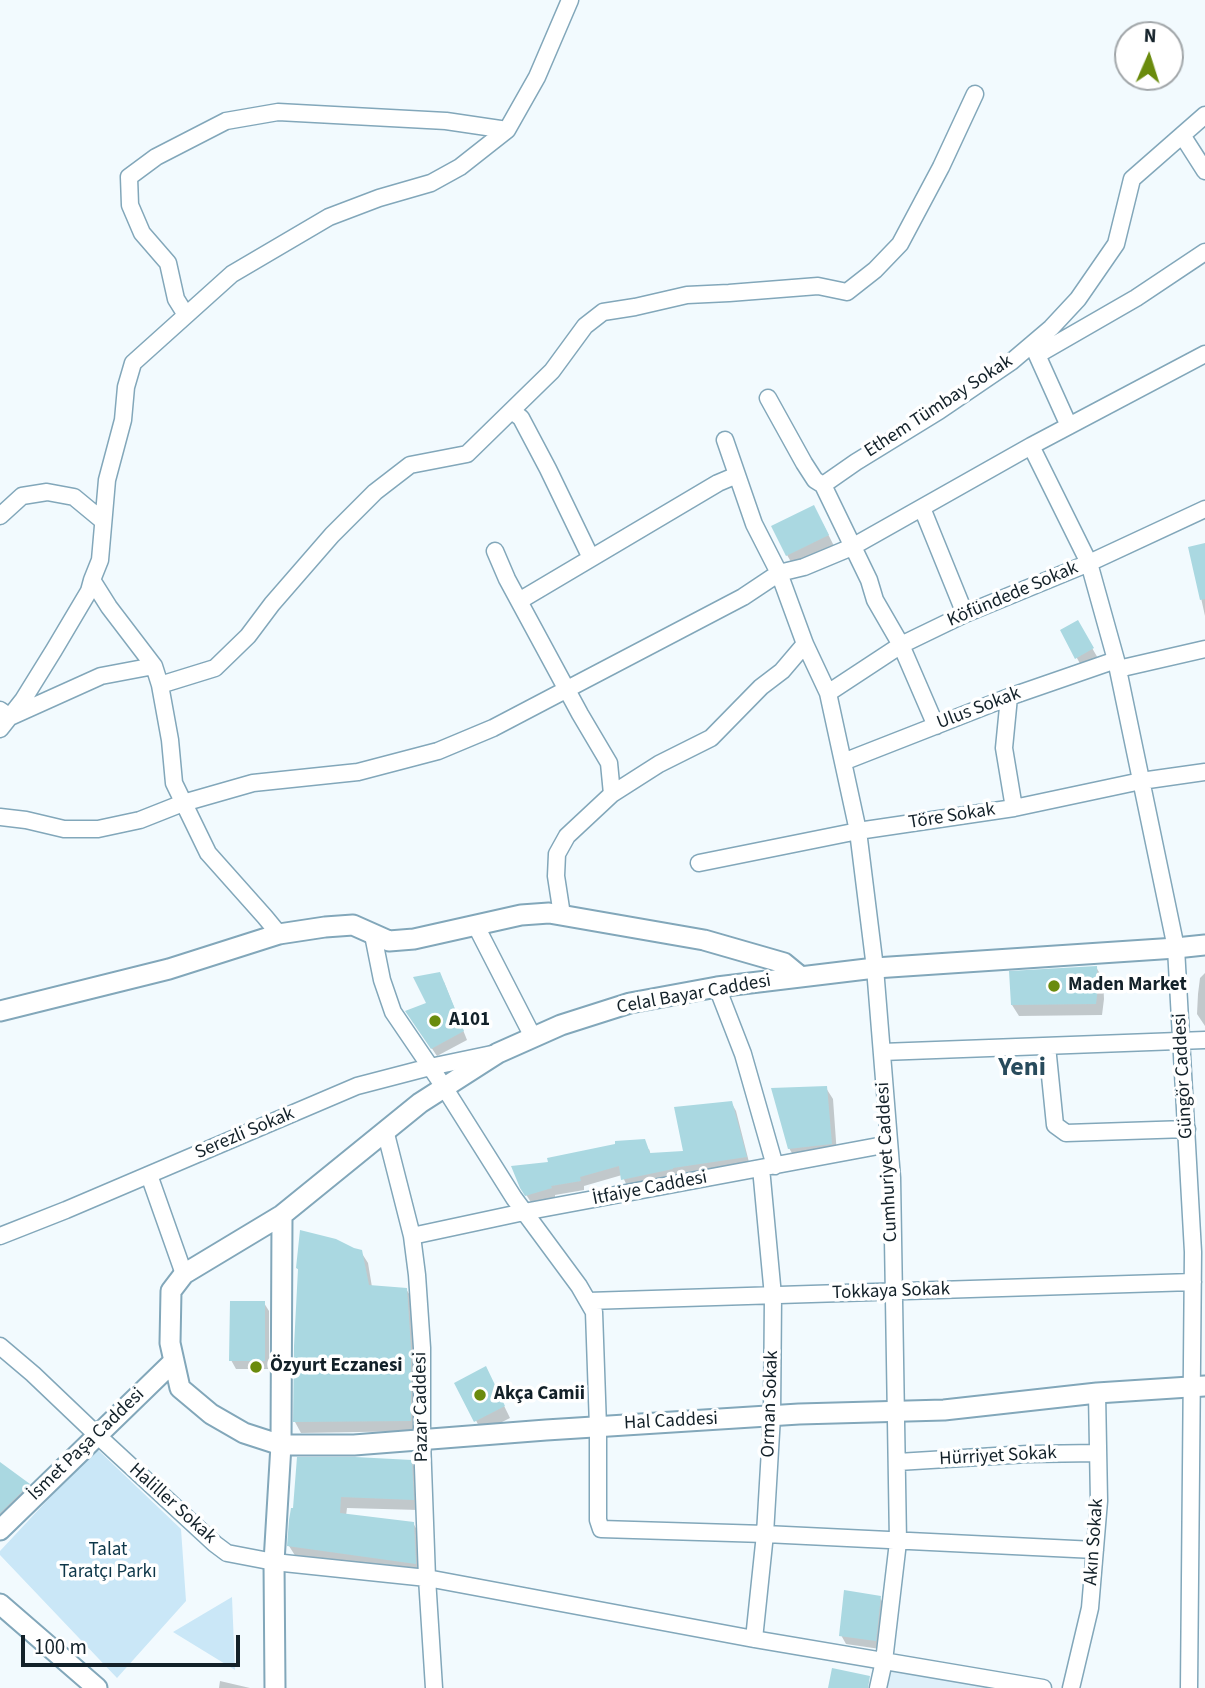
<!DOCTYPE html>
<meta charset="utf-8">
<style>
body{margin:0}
#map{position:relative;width:1205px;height:1688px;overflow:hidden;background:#f2fafe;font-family:"Source Sans 3",sans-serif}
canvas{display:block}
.north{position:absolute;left:1114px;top:21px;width:70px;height:70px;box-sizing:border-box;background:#fff;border:2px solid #a1a6a9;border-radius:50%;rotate:3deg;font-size:19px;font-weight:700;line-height:28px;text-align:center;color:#132129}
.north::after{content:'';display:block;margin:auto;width:24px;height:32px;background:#6a8b0d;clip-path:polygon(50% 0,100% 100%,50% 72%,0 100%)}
.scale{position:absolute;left:21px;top:1635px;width:219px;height:32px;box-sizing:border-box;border:4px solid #132129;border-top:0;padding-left:9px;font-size:21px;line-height:24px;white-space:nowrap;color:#132129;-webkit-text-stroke:5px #fff;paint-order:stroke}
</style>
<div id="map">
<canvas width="1205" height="1688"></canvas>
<div class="north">N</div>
<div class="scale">100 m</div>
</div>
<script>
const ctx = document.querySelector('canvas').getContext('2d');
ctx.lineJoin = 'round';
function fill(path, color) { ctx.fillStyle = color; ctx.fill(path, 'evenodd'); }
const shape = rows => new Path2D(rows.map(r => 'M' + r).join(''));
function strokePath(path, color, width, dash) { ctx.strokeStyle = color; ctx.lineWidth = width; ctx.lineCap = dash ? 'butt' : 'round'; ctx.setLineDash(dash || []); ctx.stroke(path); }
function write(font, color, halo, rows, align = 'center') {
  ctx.font = font + ' "Source Sans 3",sans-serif'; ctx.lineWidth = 7; ctx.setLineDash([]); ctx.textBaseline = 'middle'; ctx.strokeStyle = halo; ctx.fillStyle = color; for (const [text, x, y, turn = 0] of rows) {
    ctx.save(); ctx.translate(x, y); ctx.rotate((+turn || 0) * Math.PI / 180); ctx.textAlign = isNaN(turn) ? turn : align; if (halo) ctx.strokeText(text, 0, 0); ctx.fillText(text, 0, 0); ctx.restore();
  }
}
const built = shape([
 [888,1669,1002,1688,883,1688]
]);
const green = shape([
 [96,1448,181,1529,186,1601,117,1678,0,1555,0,1551],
 [232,1597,235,1670,173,1632]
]);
const shadow = shape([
 [823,524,837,552,797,572,787,555],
 [1205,545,1205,616,1190,548],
 [1077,622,1099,660,1083,669,1062,631],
 [1096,967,1103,979,1104,999,1102,1015,1019,1016,1012,1005],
 [1205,973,1205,1026,1197,1014,1198,994,1200,978],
 [444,982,467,1040,437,1056,412,1019,428,1004],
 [826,1088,833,1099,837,1155,796,1160,789,1148],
 [731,1102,736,1111,750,1166,628,1188,622,1175,584,1186,584,1190,555,1195,555,1197,532,1204,522,1188,649,1149,651,1155,685,1152],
 [361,1252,368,1263,372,1287,406,1289,413,1300,417,1360,417,1431,301,1433,295,1422,300,1272,297,1268],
 [264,1303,269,1311,269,1369,236,1369,231,1360],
 [491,1379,510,1418,482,1432,457,1384],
 [411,1461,418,1473,419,1510,347,1508,346,1516,413,1523,420,1535,421,1574,296,1557,289,1546,291,1520],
 [0,1464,29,1485,35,1496,0,1530],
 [880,1598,885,1606,880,1649,846,1644,841,1635],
 [220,1681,250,1688,219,1688]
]);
const building = shape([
 [814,505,829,535,786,556,771,526],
 [1205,543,1205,599,1200,600,1188,547],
 [1078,620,1094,648,1075,659,1060,630],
 [1097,966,1098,987,1096,1004,1011,1005,1009,971],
 [440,972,464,1031,431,1049,405,1011,426,1003,413,977],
 [827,1086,832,1144,788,1149,771,1088],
 [732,1101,747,1157,673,1168,673,1169,621,1180,619,1166,580,1177,581,1181,551,1186,552,1188,525,1196,520,1188,511,1166,548,1162,547,1158,615,1144,615,1141,645,1139,650,1153,683,1151,674,1107],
 [300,1230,336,1239,354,1248,362,1250,369,1285,407,1288,411,1348,411,1421,293,1422,294,1346,298,1269,296,1268],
 [230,1301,265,1301,265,1361,229,1361],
 [486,1366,505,1406,474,1422,454,1383],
 [297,1457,355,1457,412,1460,414,1500,341,1497,340,1513,414,1522,416,1564,287,1546,289,1520,291,1508,293,1508],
 [0,1462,30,1484,0,1513],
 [844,1590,881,1596,876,1641,839,1636],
 [832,1668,870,1676,868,1688,828,1688]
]);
const minor = shape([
 [1182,135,1205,171],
 [186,315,176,299,168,263,142,233,130,205,129,177,156,157,226,121,278,112,446,121,507,130],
 [1033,346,1069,426],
 [1037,355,1136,298,1205,252],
 [768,398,804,463,815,480,823,485],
 [512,411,521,418,548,469,591,558],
 [725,440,754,524,779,573,805,644,828,693,858,831,875,968,892,1178,898,1542,884,1661,878,1688],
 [1031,446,1089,563,1116,660,1176,948,1193,1252,1189,1688],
 [922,508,965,614],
 [0,516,22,496,47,492,74,497,103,521],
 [495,551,507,579,580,714,609,763,612,794],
 [519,601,718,483,737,475],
 [1118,669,1205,649],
 [160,685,215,668,248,636,272,604,332,535,375,492,410,465,467,454,552,371,585,326,603,312,635,307,687,295,729,293,818,286,847,292,875,270,900,244,941,167,975,94],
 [828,693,901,645,965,614,1089,563,1205,509],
 [1009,697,1004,748,1014,808],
 [0,710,10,717,101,676,154,666],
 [936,726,901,645,875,600,869,580,823,485,856,462,939,411,1011,362,1051,328,1078,299,1116,244,1132,179,1205,115],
 [0,729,23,700,54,650,89,591,92,580],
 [843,762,1009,697,1116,660],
 [0,817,26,820,64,829,98,829,140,820,183,803,253,783,358,772,438,751,493,728,743,597,779,573,804,567,852,547,1031,446,1205,354],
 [699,863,858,831,1014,808,1141,781,1205,772],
 [562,915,556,876,557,854,567,836,612,794,659,764,711,738,761,687,782,671,805,644],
 [476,926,533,1037],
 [279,934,265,917,208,853,174,783,170,740,160,685,154,666,109,607,92,580,100,560,107,480,123,420,126,387,133,363,232,274,329,217,379,198,431,183,460,167,507,130,537,77,570,0],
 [373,935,382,980,393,1012,444,1087,514,1198,579,1286,594,1312,598,1427,598,1520,601,1529,765,1534,1095,1550],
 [717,987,743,1054,775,1166],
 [1047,1046,1055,1125,1066,1133,1187,1129],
 [882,1052,1205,1040],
 [385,1130,412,1236,417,1275,422,1348,422,1440,427,1578,434,1688],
 [149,1175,184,1274],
 [0,1236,66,1210,357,1086,430,1067,492,1054],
 [412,1236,524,1212,889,1144],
 [588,1301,1193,1282],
 [0,1346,33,1374,97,1435,215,1544,227,1553,274,1562,427,1578,754,1639,1043,1688],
 [898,1462,1028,1454,1098,1453],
 [754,1639,765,1534,772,1416,773,1296,761,1168],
 [1071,1688,1090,1608,1099,1501,1097,1393]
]);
const tertiary = shape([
 [1205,945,1176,948,875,968,717,987,630,1003,561,1025,498,1053,420,1103,282,1215,184,1274,171,1291,170,1343,180,1388,211,1414,244,1433,281,1445,354,1445,546,1430,799,1414,944,1410,1097,1393,1205,1386],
 [0,1011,169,969,279,934,325,927,353,925,389,941,414,939,521,915,549,913,704,940,784,963,801,977],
 [0,1530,174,1361],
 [0,1604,97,1688],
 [275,1688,274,1562,281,1445,282,1215]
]);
const markers = [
 [1054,986,7,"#6a8b0d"],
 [435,1021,7,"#6a8b0d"],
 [256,1367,7,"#6a8b0d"],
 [480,1395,7,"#6a8b0d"]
];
const streetNames = [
 ["Ethem Tümbay Sokak",939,407,-33],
 ["Köfündede Sokak",1013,595,-23],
 ["Ulus Sokak",979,709,-21],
 ["Töre Sokak",952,817,-9],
 ["Celal Bayar Caddesi",694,995,-10],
 ["Güngör Caddesi",1184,1076,-93],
 ["Serezli Sokak",245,1134,-23],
 ["Cumhuriyet Caddesi",888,1162,-93],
 ["İtfaiye Caddesi",650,1189,-11],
 ["Tokkaya Sokak",891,1292,-2],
 ["Orman Sokak",771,1404,-88],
 ["Pazar Caddesi",422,1407,-91],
 ["Hal Caddesi",671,1422,-3],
 ["İsmet Paşa Caddesi",87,1445,-44],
 ["Hürriyet Sokak",998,1457,-3],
 ["Haliller Sokak",172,1504,42],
 ["Akın Sokak",1095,1542,-86]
];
const poiNames = [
 ["Maden Market",1068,986],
 ["A101",449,1021],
 ["Özyurt Eczanesi",270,1367],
 ["Akça Camii",494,1395]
];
const parkNames = [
 ["Talat",108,1551],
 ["Taratçı Parkı",108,1573]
];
const districtNames = [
 ["Yeni",1022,1069]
];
fill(built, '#def0fa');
fill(green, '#cae7f7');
fill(shadow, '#0003');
fill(building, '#aad8e1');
strokePath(minor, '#82a7ba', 19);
strokePath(tertiary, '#82a7ba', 23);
strokePath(minor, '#fff', 16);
strokePath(tertiary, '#fff', 19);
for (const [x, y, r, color] of markers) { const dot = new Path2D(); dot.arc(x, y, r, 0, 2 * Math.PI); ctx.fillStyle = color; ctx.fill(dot); strokePath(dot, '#fff', 2.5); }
write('19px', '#132129', '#fff', streetNames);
write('bold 19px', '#132129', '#fff', poiNames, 'left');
write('19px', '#0e3749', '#fff', parkNames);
write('bold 26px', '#284b5c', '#fff', districtNames);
</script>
